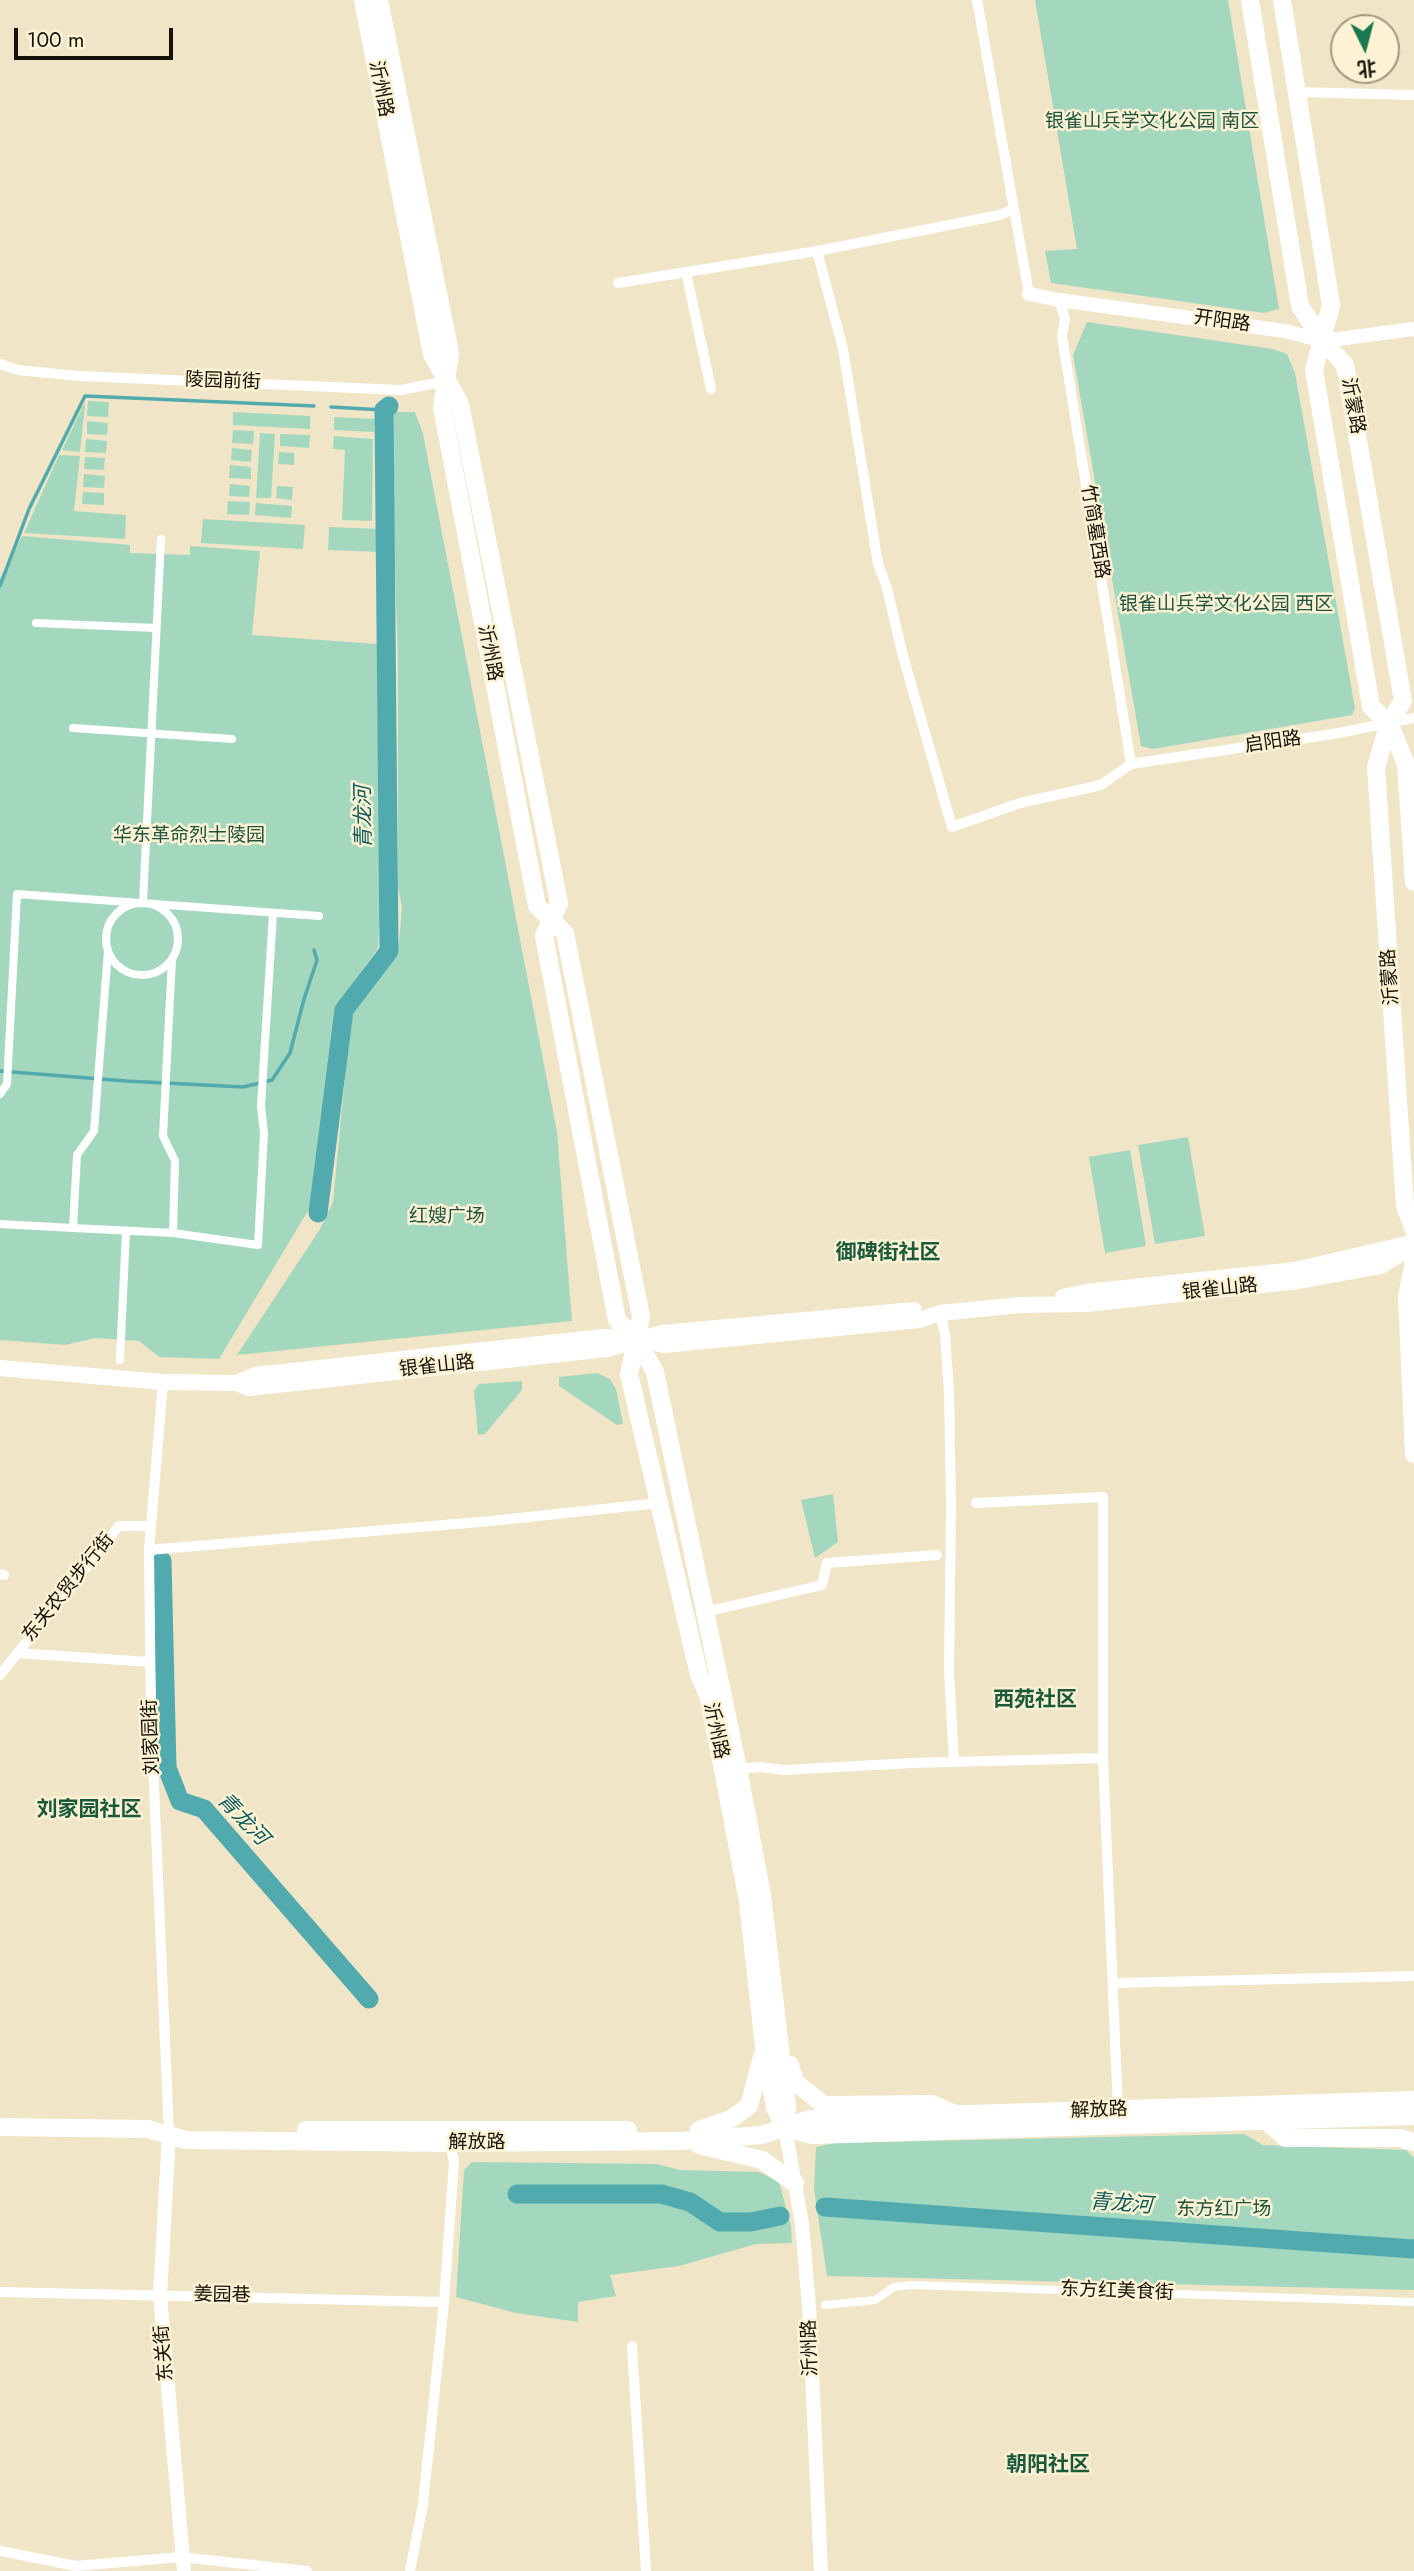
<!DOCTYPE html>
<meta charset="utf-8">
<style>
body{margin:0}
#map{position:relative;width:1414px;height:2571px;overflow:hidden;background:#f0e5c7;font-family:Jost,"Noto Sans SC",sans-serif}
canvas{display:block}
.north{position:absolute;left:1330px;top:14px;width:70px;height:70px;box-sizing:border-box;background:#fdf2d4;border:2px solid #a19882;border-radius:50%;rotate:174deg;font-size:19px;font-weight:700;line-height:28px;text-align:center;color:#161208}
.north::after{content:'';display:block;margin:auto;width:24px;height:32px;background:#19784f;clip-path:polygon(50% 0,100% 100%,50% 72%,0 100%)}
.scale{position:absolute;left:14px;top:28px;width:159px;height:32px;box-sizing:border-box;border:4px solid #161208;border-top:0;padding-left:9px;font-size:21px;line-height:24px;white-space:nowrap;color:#161208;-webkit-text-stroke:5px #fdf2d4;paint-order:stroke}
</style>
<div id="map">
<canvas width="1414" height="2571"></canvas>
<div class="north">北</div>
<div class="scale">100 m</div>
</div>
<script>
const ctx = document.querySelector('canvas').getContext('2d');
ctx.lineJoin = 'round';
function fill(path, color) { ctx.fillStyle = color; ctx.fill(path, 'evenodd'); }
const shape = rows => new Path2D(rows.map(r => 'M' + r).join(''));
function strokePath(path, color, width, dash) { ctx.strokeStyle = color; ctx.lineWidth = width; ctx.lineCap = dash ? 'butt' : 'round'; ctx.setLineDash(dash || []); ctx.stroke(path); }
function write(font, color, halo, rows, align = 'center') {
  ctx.font = font + ' Jost,"Noto Sans SC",sans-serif'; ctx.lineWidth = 5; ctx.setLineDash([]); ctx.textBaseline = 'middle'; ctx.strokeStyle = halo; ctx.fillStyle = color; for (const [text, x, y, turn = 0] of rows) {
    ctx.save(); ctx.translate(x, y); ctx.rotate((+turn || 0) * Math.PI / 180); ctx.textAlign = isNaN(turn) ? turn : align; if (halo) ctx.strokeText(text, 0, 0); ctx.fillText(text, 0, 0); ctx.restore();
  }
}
const green = shape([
 [1035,0,1228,0,1279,309,1264,313,1051,283,1045,251,1077,249],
 [1087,322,1273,349,1287,354,1295,373,1355,708,1352,715,1153,749,1141,746,1073,355],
 [88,401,109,402,108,417,87,416],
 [85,405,80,452,62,450,83,406],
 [233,412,310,416,310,429,233,425],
 [390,412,415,412,423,434,557,1132,572,1321,237,1355,320,1229,333,1202,351,1013,398,955,402,907,398,888,398,662],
 [334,417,375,419,374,432,334,430],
 [87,421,108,423,107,435,87,434],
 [233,430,254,431,253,444,232,443],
 [260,433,275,434,271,498,256,498],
 [280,434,310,435,309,448,280,446],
 [334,436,373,439,372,521,342,520,345,450,333,449],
 [86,439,107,441,106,453,85,452],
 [232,448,252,450,251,462,231,460],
 [279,452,294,453,294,465,278,464],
 [59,455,80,456,74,511,126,515,125,539,24,533],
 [85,457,105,458,104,470,84,469],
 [230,465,251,467,251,479,229,478],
 [84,474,105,476,104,488,83,487],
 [230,484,250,486,249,497,229,496],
 [277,486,293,487,292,500,276,498],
 [83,492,104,493,104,505,82,504],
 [228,501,250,502,249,515,227,514],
 [256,503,292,506,291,518,255,515],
 [203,519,305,525,303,549,201,543],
 [329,527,381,529,380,552,328,550],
 [22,536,130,545,130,553,190,555,190,546,260,551,252,635,377,644,380,906,378,948,336,1006,312,1204,219,1359,159,1357,139,1341,95,1338,65,1345,0,1340,0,578],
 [1188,1137,1205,1236,1155,1244,1138,1145],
 [1130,1150,1146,1246,1105,1253,1089,1157],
 [597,1373,610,1379,616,1389,623,1424,617,1425,559,1386,559,1377],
 [522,1381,522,1390,485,1434,478,1435,474,1391,479,1384],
 [833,1494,838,1542,815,1558,801,1500],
 [1244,2134,1263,2145,1406,2150,1414,2158,1414,2290,827,2276,814,2190,816,2147,834,2143],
 [472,2162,657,2164,680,2170,759,2172,779,2182,791,2226,792,2243,756,2244,679,2266,610,2275,616,2296,578,2302,578,2322,516,2313,456,2297,464,2170]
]);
const stream = shape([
 [331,407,384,410],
 [0,586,29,509,85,396,314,406],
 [0,1071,126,1081,243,1087,272,1080,290,1053,304,999,317,960,314,950]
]);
const river = shape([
 [318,1213,344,1010,389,951,384,410,389,406],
 [162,1561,167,1768,180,1801,204,1809,369,1999],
 [517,2194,661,2194,690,2202,720,2222,751,2222,780,2216],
 [825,2207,1414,2249]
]);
const pedestrian = shape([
 [36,623,156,628],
 [73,728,232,739],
 [143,902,161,539],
 '106 939a36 36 0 1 1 72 0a36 36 0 1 1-72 0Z',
 [108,951,94,1131,77,1155,73,1228,173,1233,175,1161,163,1136,172,959],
 [0,1094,7,1084,17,894,319,916],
 [0,1224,73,1228],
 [173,1233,258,1245,264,1133,261,1106,273,913],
 [120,1360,126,1231],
 [825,2305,875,2300,894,2287,911,2285,1414,2302]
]);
const minor = shape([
 [977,0,1029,294],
 [1296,92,1414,95],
 [817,251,843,349,878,564,887,588,903,656,952,827,1020,803,1101,785,1131,764,1333,734,1414,718],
 [686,272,711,389],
 [618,283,817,251,1000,215,1013,209],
 [1059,300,1065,319,1062,336,1131,764],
 [0,364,18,370,79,376,401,390,446,381],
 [940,1313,945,1334,949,1393,951,1504,949,1671,954,1762],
 [163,1382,149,1550,151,1716,169,2134],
 [976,1503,1103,1497,1103,1758],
 [149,1550,491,1521,659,1503],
 [0,1574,4,1575],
 [705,1612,822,1585,827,1563,937,1555],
 [17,1653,150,1662],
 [0,1675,119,1526,151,1526],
 [738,1769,760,1767,784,1770,912,1763,1103,1758,1118,2110],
 [1114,1983,1414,1976],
 [0,2292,444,2302],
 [632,2346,646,2571],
 [0,2551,76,2566,181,2557,307,2571],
 [410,2571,423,2504,444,2302,454,2162,450,2143]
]);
const tertiary = shape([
 [1029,294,1059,300,1285,331,1323,341,1414,329],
 [785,2128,802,2224,809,2307,821,2571],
 [169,2134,160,2295,184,2571]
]);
const secondary = shape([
 [1063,1297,1086,1292,1295,1270,1411,1243],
 [0,1368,163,1382,236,1383,249,1388,607,1349,662,1333,914,1310],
 [236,1383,255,1375,604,1337,636,1339,664,1345,920,1320,940,1313,1020,1305,1087,1304,1299,1281,1381,1266,1414,1245]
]);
const primary = shape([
 [363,0,432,354,460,404,559,903,544,936,617,1320,636,1339,655,1372,738,1769,762,1895,787,2107,785,2128],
 [379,0,450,353,442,407,537,906,565,933,641,1317,629,1374,699,1675,708,1695,720,1754,748,1901,764,2047,775,2108,785,2128],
 [1250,0,1300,306,1323,341,1345,365,1403,701,1389,723,1376,767,1405,1206,1414,1230],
 [1282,0,1331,305,1314,370,1371,707,1389,723,1406,764,1414,882],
 [1414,1261,1407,1296,1414,1454],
 [790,2065,795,2082,824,2105,932,2104,955,2114],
 [1266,2120,1285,2138,1400,2138,1414,2142],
 [0,2127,148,2129,186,2140,450,2143,682,2141,762,2135,810,2119,1414,2100],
 [785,2128,813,2135,1414,2116],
 [306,2130,628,2130],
 [699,2130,731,2119,749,2106,762,2057],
 [699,2145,762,2160,795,2183]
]);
const streetNames = [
 ["沂州路",380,89,79],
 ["开阳路",1222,322,8],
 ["陵园前街",223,382,2],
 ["沂蒙路",1352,406,80],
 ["竹简墓西路",1094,532,81],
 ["沂州路",489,653,79],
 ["启阳路",1273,743,-8],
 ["沂蒙路",1391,977,-94],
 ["银雀山路",1220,1290,-6],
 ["银雀山路",437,1367,-6],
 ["东关农贸步行街",69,1588,-51],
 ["沂州路",715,1731,78],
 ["刘家园街",152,1737,-92],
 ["解放路",1099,2111,-2],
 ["解放路",477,2143],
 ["东方红美食街",1117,2292,2],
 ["姜园巷",222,2296,1],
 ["沂州路",811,2348,-92],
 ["东关街",165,2353,-95]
];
const parkNames = [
 ["银雀山兵学文化公园 南区",1152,122],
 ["银雀山兵学文化公园 西区",1226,605],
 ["华东革命烈士陵园",189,836],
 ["红嫂广场",447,1217],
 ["东方红广场",1224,2210]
];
const waterNames = [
 ["青龙河",365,817,-91],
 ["青龙河",242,1820,46],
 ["青龙河",1121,2205,4]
];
const neighbourhoodNames = [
 ["御碑街社区",888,1254],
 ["西苑社区",1035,1701],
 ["刘家园社区",89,1811],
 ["朝阳社区",1048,2466]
];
fill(green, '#a4d8be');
strokePath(stream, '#51aaae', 3.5);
strokePath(river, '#51aaae', 19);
strokePath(pedestrian, '#fff', 8);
strokePath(minor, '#fff', 10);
strokePath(tertiary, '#fff', 14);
strokePath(secondary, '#fff', 16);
strokePath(primary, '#fff', 18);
write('19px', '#161208', '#fdf2d4', streetNames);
write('19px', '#1e543e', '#fdf2d4', parkNames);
write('italic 21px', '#0c5b5e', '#fdf2d4', waterNames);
write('bold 21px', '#1b593c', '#fdf2d4', neighbourhoodNames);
</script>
